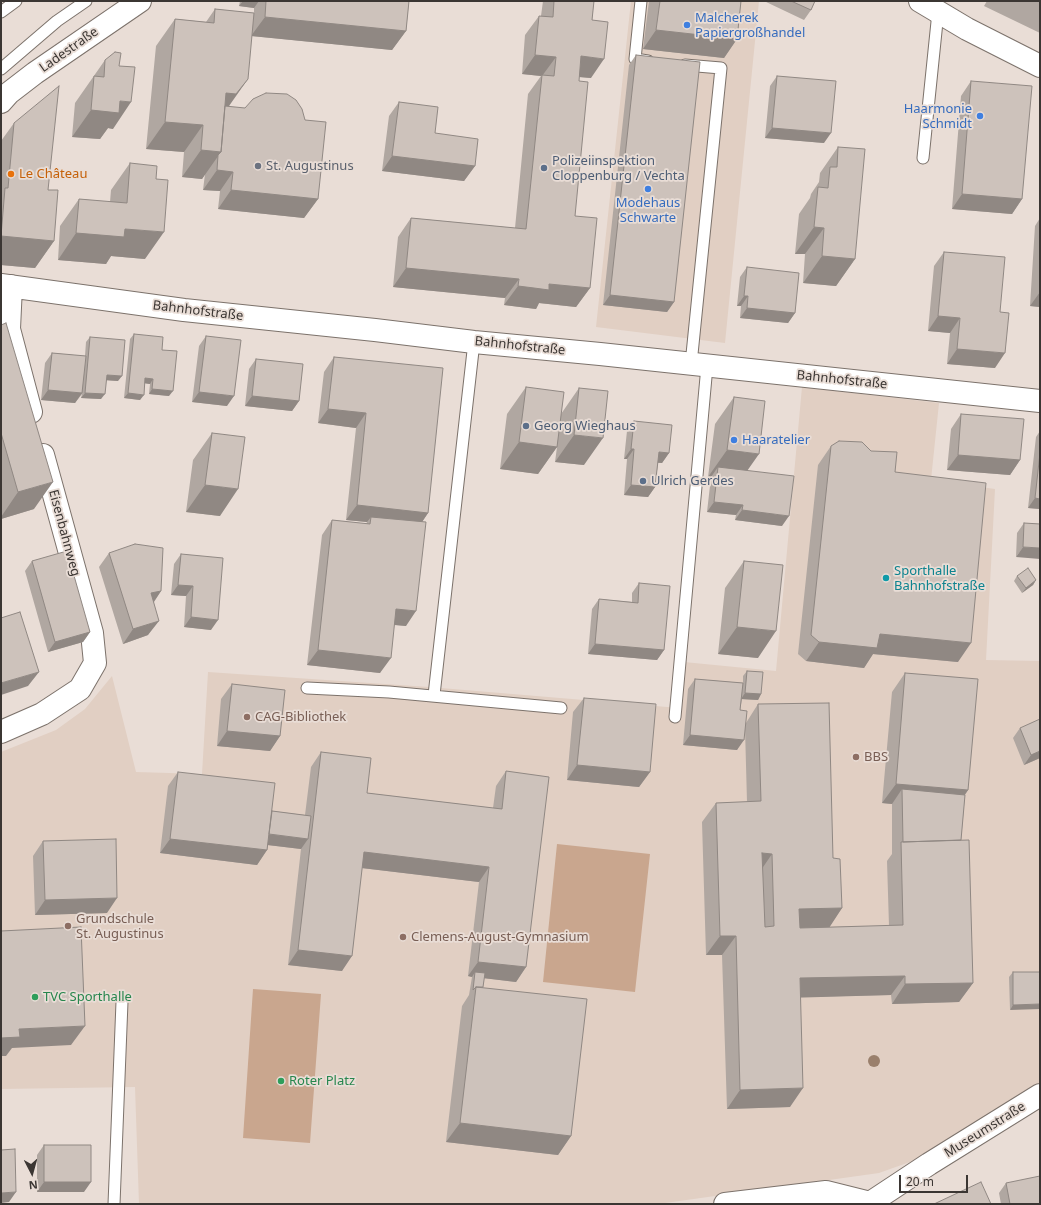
<!DOCTYPE html>
<meta charset="utf-8">
<style>
body{margin:0}
#map{position:relative;width:1041px;height:1205px;overflow:hidden;background:#e9ddd6;font-family:"Noto Sans",sans-serif}
canvas{display:block}
.frame{position:absolute;inset:0;border:2px solid #3b3633;pointer-events:none}
.north{position:absolute;left:12px;top:1153px;width:40px;height:40px;-webkit-text-stroke:3px #e9ddd6;paint-order:stroke;rotate:174deg;font-size:11px;font-weight:700;line-height:16px;text-align:center;color:#3b3633}
.north::after{content:'';display:block;margin:auto;width:14px;height:18px;background:#3b3633;clip-path:polygon(50% 0,100% 100%,50% 72%,0 100%)}
.scale{position:absolute;left:899px;top:1175px;width:69px;height:18px;box-sizing:border-box;border:2px solid #3b3633;border-top:0;padding-left:5px;font-size:12px;line-height:14px;white-space:nowrap;color:#3b3633;-webkit-text-stroke:3px #e9ddd6;paint-order:stroke}
</style>
<div id="map">
<canvas width="1041" height="1205"></canvas>
<div class="frame"></div>
<div class="north">N</div>
<div class="scale">20 m</div>
</div>
<script>
const ctx = document.querySelector('canvas').getContext('2d');
ctx.lineJoin = 'round';
function fill(path, color) { ctx.fillStyle = color; ctx.fill(path, 'evenodd'); }
const shape = rows => new Path2D(rows.map(r => 'M' + r).join(''));
function strokePath(path, color, width, dash) { ctx.strokeStyle = color; ctx.lineWidth = width; ctx.lineCap = dash ? 'butt' : 'round'; ctx.setLineDash(dash || []); ctx.stroke(path); }
function write(font, color, halo, rows, align = 'center') {
  ctx.font = font + ' "Noto Sans",sans-serif'; ctx.lineWidth = 3.5; ctx.setLineDash([]); ctx.textBaseline = 'middle'; ctx.strokeStyle = halo; ctx.fillStyle = color; for (const [text, x, y, turn = 0] of rows) {
    ctx.save(); ctx.translate(x, y); ctx.rotate((+turn || 0) * Math.PI / 180); ctx.textAlign = isNaN(turn) ? turn : align; if (halo) ctx.strokeText(text, 0, 0); ctx.fillText(text, 0, 0); ctx.restore();
  }
}
const built = shape([
 [631,1,759,1,725,343,596,327],
 [802,387,939,403,931,480,995,489,986,660,1040,661,1040,1082,921,1158,879,1173,658,1204,139,1204,135,1087,1,1089,1,752,56,730,85,709,112,676,136,772,202,774,208,672,429,687,679,708,684,662,776,671]
]);
const green = shape([
 [557,844,650,854,635,992,543,982],
 [253,989,321,994,310,1143,243,1138]
]);
const lane = shape([
 [641,1,635,59,648,61],
 [1,12,16,1],
 [685,65,721,68,691,364],
 [1,69,57,21,86,1],
 [923,158,938,12],
 [307,688,389,692,561,708],
 [434,695,474,342],
 [675,717,707,366],
 [114,1204,122,1002]
]);
const street = shape([
 [1,102,9,93,35,73,140,1],
 [1,285,184,310,375,330,474,342,600,354,1040,401],
 [11,286,9,329,31,412],
 [1,732,42,714,80,689,95,663,92,633,43,455],
 [725,1204,826,1192,870,1203],
 [869,1204,870,1203,929,1164,1040,1095]
]);
const secondary = shape([
 [920,1,967,29,1040,66]
]);
const trees = [
 [874,1061]
];
const wall = shape([
 [240,1,409,1,406,31,392,50,252,36,229,106,318,199,304,218,218,209,220,191,203,190,205,174,202,179,182,177,184,152,146,149,156,46,175,19,206,22,215,9,254,13,254,8,239,6],
 [543,1,594,1,592,20,591,78,579,77,575,216,590,288,576,307,539,303,536,309,504,305,505,298,393,287,398,237,411,218,515,228,528,94,541,76,522,74,525,35,539,16,541,16],
 [649,1,741,1,737,39,724,58,643,49],
 [764,1,815,1,811,10,804,20],
 [987,1,1040,1,1040,33,984,6],
 [636,55,674,302,667,312,603,305,629,65],
 [105,60,113,129,108,128,100,139,72,137,75,103],
 [777,76,824,143,765,138,770,86],
 [971,81,1022,199,1012,214,952,209,961,96],
 [399,102,435,133,475,166,464,181,382,171,389,116],
 [14,123,48,190,54,241,35,268,1,265,1,141],
 [838,147,855,259,836,286,803,283,805,254,795,254,799,214,810,198,811,194,819,182,820,173],
 [130,163,145,259,111,256,106,264,58,260,60,226,79,199,110,202,111,190],
 [1040,218,1040,307,1030,306,1035,226],
 [944,252,995,368,947,364,950,333,928,331,934,266],
 [747,267,795,313,788,323,740,318,741,306,737,306,740,277],
 [1,325,34,509,1,519],
 [134,334,162,350,169,396,149,394,150,384,145,383,140,400,124,398,130,339],
 [206,336,227,406,192,402,199,346],
 [90,337,118,381,106,380,101,399,81,398,82,394,75,403,41,400,45,363,52,353,85,356,86,342],
 [334,357,428,513,422,522,406,626,394,625,380,673,307,665,322,535,332,520,366,524,367,522,346,520,356,428,318,423,324,372],
 [256,359,299,401,292,411,245,406,249,369],
 [526,387,561,414,579,388,584,465,555,462,557,447,538,474,500,469,507,414],
 [734,397,747,470,782,526,735,520,736,515,707,512,711,477,708,477,715,424],
 [961,414,1020,460,1010,475,947,470,951,429],
 [634,421,669,453,662,463,658,463,655,487,648,497,624,495,627,459,624,459,627,431],
 [1040,431,1040,509,1028,508,1036,437],
 [212,433,220,516,186,512,193,460],
 [831,446,871,451,895,472,958,662,873,654,864,668,806,661,798,654,818,465],
 [1024,523,1040,524,1016,557,1017,533],
 [109,553,161,591,154,602,148,635,123,644,99,567],
 [181,554,211,630,184,627,186,596,171,595,174,564],
 [32,561,90,632,83,642,48,652,25,571],
 [744,561,758,658,718,654,725,588],
 [1017,576,1036,580,1033,585,1022,593,1014,581],
 [639,583,664,650,657,660,588,654,592,609,599,599,632,602,632,593],
 [747,671,761,694,758,700,742,699,740,710,746,723,758,704,833,858,842,908,829,927,889,926,887,861,892,854,892,804,882,803,892,692,905,673,968,790,965,795,961,840,973,983,959,1002,892,1004,891,995,800,997,790,1107,727,1109,722,955,706,955,702,822,716,803,747,802,745,728,737,750,683,745,688,689,695,679,743,683,743,676],
 [232,684,280,736,270,751,217,746,221,699],
 [584,698,650,772,639,787,567,780,573,712],
 [1020,728,1040,758,1024,765,1013,738],
 [321,752,367,793,493,808,496,786,506,771,526,967,516,982,484,978,483,987,571,1136,558,1155,446,1142,462,1006,469,995,472,977,468,976,479,882,362,868,342,971,288,965,301,849,268,845,267,850,257,865,160,853,168,786,178,772,272,811,305,815,311,767],
 [43,841,107,913,35,915,33,856],
 [1013,972,1040,972,1010,1010,1009,977],
 [44,1145,84,1192,37,1192,37,1155],
 [1006,1183,1040,1204,1001,1204,999,1193]
]);
const shadedWall = shape([
 [243,1,259,1,254,8,239,6],
 [265,17,406,31,392,50,251,36],
 [656,30,737,39,724,58,643,49],
 [535,55,556,57,542,76,542,75,541,76,522,74],
 [581,56,604,59,591,78,568,76],
 [248,79,229,106,223,106,226,93],
 [120,101,131,102,113,129,108,128,100,139,72,137,91,110],
 [165,122,203,125,184,152,146,149],
 [772,128,831,133,824,143,765,138],
 [201,150,221,152,202,179,182,177],
 [392,156,475,166,464,181,382,171],
 [217,170,233,172,220,191,203,190],
 [231,190,318,199,304,218,218,209],
 [962,194,1022,199,1012,214,952,209],
 [814,227,824,228,805,254,795,254],
 [125,229,164,232,145,259,111,256,106,264,58,260,76,233],
 [1,236,54,241,35,268,1,265],
 [822,256,855,259,836,286,803,283],
 [406,268,519,279,505,298,393,287],
 [549,284,590,288,576,307,539,303,536,309,504,305,518,286],
 [1040,292,1040,307,1030,306],
 [610,295,674,302,667,312,603,305],
 [744,296,748,296,741,306,737,306],
 [747,308,795,313,788,323,740,318],
 [938,316,960,318,950,333,928,331],
 [957,349,1005,353,995,368,947,364],
 [107,375,122,376,118,381,103,380],
 [145,378,153,379,150,384,142,383],
 [152,389,173,391,169,396,149,394],
 [48,390,82,393,75,403,41,400],
 [199,392,234,396,227,406,192,402],
 [85,393,105,394,101,399,81,398],
 [128,393,144,395,140,400,124,398],
 [252,396,299,401,292,411,245,406],
 [328,409,366,413,356,428,318,423],
 [574,435,603,438,584,465,555,462],
 [519,442,557,447,538,474,500,469],
 [631,449,634,449,627,459,624,459],
 [727,450,759,454,740,481,718,467,711,477,708,477],
 [659,452,669,453,662,463,652,462],
 [958,455,1020,460,1010,475,947,470],
 [53,482,34,509,1,519,1,517,18,492],
 [205,485,238,489,220,516,186,512],
 [631,485,655,487,648,497,624,495],
 [1035,498,1040,499,1040,509,1028,508],
 [714,502,743,505,736,515,707,512],
 [357,505,428,513,418,528,371,517,367,522,346,520],
 [742,510,789,516,782,526,735,520],
 [1023,547,1040,548,1040,559,1016,557],
 [1036,580,1033,585,1022,593,1026,588],
 [178,585,193,586,186,596,171,595],
 [161,591,151,606,151,593],
 [396,609,416,611,406,626,386,624],
 [191,617,218,620,211,630,184,627],
 [159,621,148,635,123,644,133,629],
 [737,627,776,631,758,658,718,654],
 [90,632,83,642,48,652,55,642],
 [880,634,971,643,958,662,873,654,864,668,806,661,819,642],
 [595,644,664,650,657,660,588,654],
 [318,650,391,658,380,673,307,665],
 [39,672,28,686,1,695,1,683],
 [745,693,761,694,758,700,741,699],
 [227,731,280,736,270,751,217,746],
 [690,735,744,740,737,750,683,745],
 [1040,751,1040,758,1024,765,1031,755],
 [577,765,650,772,639,787,567,780],
 [896,784,968,790,955,809,902,789,892,804,882,803],
 [266,834,308,839,301,849,259,844],
 [170,839,267,850,257,865,160,853],
 [364,852,489,867,479,882,353,867],
 [762,853,772,854,759,873],
 [117,898,107,913,35,915,45,900],
 [842,908,829,928,786,928,799,909],
 [720,936,736,936,722,955,706,955],
 [298,950,352,956,342,971,288,965],
 [478,962,526,967,516,982,474,977,475,972,472,977,468,976],
 [905,976,891,995,786,998,800,978],
 [973,983,959,1002,892,1004,905,984],
 [1040,1004,1040,1009,1010,1010,1013,1005],
 [85,1026,71,1045,12,1048,6,1056,1,1056,1,1038,19,1029],
 [803,1088,790,1107,727,1109,740,1090],
 [460,1123,571,1136,558,1155,446,1142],
 [44,1182,91,1182,84,1192,37,1192],
 [16,1192,9,1202,1,1203,1,1193]
]);
const building = shape([
 [266,1,409,1,406,31,265,17,266,1],
 [554,1,594,1,592,20,608,22,604,59,581,56,579,81,588,82,575,216,597,218,590,288,549,284,549,290,534,288,518,286,519,279,406,268,411,218,526,229,542,75,554,76,556,57,535,55,539,16,553,17,554,1],
 [660,1,741,1,737,39,656,30,660,1],
 [791,1,815,1,811,10,791,1],
 [215,9,254,13,248,79,236,94,226,93,221,152,201,150,203,125,165,122,175,19,214,23,215,9],
 [115,52,121,53,119,66,135,67,131,102,120,101,119,113,91,110,94,76,104,77,105,60,115,52],
 [636,55,700,62,674,302,610,295,636,55],
 [777,76,836,81,831,133,772,128,777,76],
 [971,81,1032,86,1022,199,962,194,971,81],
 [59,86,48,190,58,190,54,241,1,236,5,188,8,188,14,123,59,86],
 [266,93,287,94,296,100,302,109,305,120,326,122,318,199,231,190,233,172,217,170,218,155,221,152,225,106,245,108,253,99,266,93],
 [399,102,438,107,435,133,478,139,475,166,392,156,399,102],
 [838,147,865,149,855,259,822,256,824,228,814,227,818,187,828,188,830,167,837,167,838,147],
 [130,163,157,166,156,179,168,180,164,232,125,229,124,237,76,233,79,199,127,203,130,163],
 [944,252,1005,257,1000,312,1009,313,1005,353,957,349,960,318,938,316,944,252],
 [747,267,799,273,795,313,747,308,748,296,744,296,747,267],
 [6,323,53,482,18,492,1,433,1,325,6,323],
 [134,334,163,337,162,350,177,351,173,391,152,389,153,379,145,378,144,395,128,393,134,334],
 [206,336,241,340,234,396,199,392,206,336],
 [90,337,125,340,122,376,107,375,105,394,85,393,90,337],
 [52,353,86,356,82,393,48,390,52,353],
 [334,357,443,368,428,513,357,505,366,413,328,409,334,357],
 [256,359,303,364,299,401,252,396,256,359],
 [526,387,564,392,557,447,519,442,526,387],
 [579,388,608,391,603,438,574,435,579,388],
 [734,397,765,401,759,454,727,450,734,397],
 [961,414,1024,419,1020,460,958,455,961,414],
 [634,421,672,425,669,453,659,452,655,487,631,485,634,449,631,449,634,421],
 [212,433,245,437,238,489,205,485,212,433],
 [839,441,862,442,871,451,897,452,895,472,986,483,971,643,880,634,877,648,819,642,811,635,831,446,839,441],
 [1040,453,1040,499,1035,498,1040,453],
 [718,467,794,476,789,516,742,510,743,505,714,502,718,467],
 [371,517,426,522,416,611,396,609,391,658,318,650,332,520,370,524,371,517],
 [1024,523,1040,524,1040,548,1023,547,1024,523],
 [135,544,163,548,161,591,151,593,159,621,133,629,109,553,135,544],
 [67,551,90,632,55,642,32,561,67,551],
 [181,554,223,558,218,620,191,617,193,586,178,585,181,554],
 [744,561,783,565,776,631,737,627,744,561],
 [1028,568,1036,580,1026,588,1017,576,1028,568],
 [639,583,670,586,664,650,595,644,599,599,638,603,639,583],
 [20,612,39,672,1,683,1,618,20,612],
 [747,671,763,672,761,694,745,693,747,671],
 [905,673,978,679,968,790,896,784,905,673],
 [695,679,743,683,740,710,747,711,744,740,690,735,695,679],
 [232,684,285,690,280,736,227,731,232,684],
 [584,698,656,704,650,772,577,765,584,698],
 [829,703,833,858,840,859,842,908,799,909,800,928,903,925,901,842,969,840,973,983,905,984,905,976,800,978,803,1088,740,1090,736,936,720,936,716,803,761,801,758,704,829,703],
 [762,853,772,854,774,926,765,927,762,853],
 [1040,719,1040,751,1031,755,1020,728,1040,719],
 [321,752,371,758,367,793,502,809,506,771,549,777,526,967,478,962,489,867,364,852,352,956,298,950,321,752],
 [178,772,275,783,267,850,170,839,178,772],
 [902,789,965,795,961,840,903,842,902,789],
 [272,811,311,816,308,839,269,834,272,811],
 [116,839,117,898,45,900,43,841,116,839],
 [81,927,85,1026,19,1029,20,1037,1,1038,1,931,81,927],
 [475,972,485,973,483,987,476,987,473,990,475,972],
 [1013,972,1040,972,1040,1004,1013,1005,1013,972],
 [476,987,587,999,571,1136,460,1123,476,987],
 [44,1145,91,1145,91,1182,44,1182,44,1145],
 [15,1149,16,1192,1,1193,1,1150,15,1149],
 [1040,1176,1040,1204,1010,1204,1006,1183,1040,1176],
 [981,1182,991,1204,934,1204,981,1182]
]);
const markers = [
 [687,25,4,"#3f7fe0"],
 [980,116,4,"#3f7fe0"],
 [258,166,4,"#6b7280"],
 [544,168,4,"#5c6f8a"],
 [11,174,4,"#e8710a"],
 [648,189,4,"#3f7fe0"],
 [526,426,4,"#5c6f8a"],
 [734,440,4,"#3f7fe0"],
 [643,481,4,"#5c6f8a"],
 [886,578,4,"#0f9aa8"],
 [247,717,4,"#8d6e63"],
 [856,757,4,"#8d6e63"],
 [68,926,4,"#8d6e63"],
 [403,937,4,"#8d6e63"],
 [35,997,4,"#2e9e5b"],
 [281,1081,4,"#2e9e5b"]
];
const shopNames = [
 ["Malcherek",695,18],
 ["Papiergroßhandel",695,33],
 ["Haarmonie",972,109,"right"],
 ["Schmidt",972,124,"right"],
 ["Modehaus",648,203,"center"],
 ["Schwarte",648,218,"center"],
 ["Haaratelier",742,440]
];
const streetNames = [
 ["Ladestraße",69,50,-35],
 ["Bahnhofstraße",198,311,7],
 ["Bahnhofstraße",520,346,6],
 ["Bahnhofstraße",842,380,6],
 ["Eisenbahnweg",64,533,75],
 ["Museumstraße",985,1130,-32]
];
const serviceNames = [
 ["Polizeiinspektion",552,161],
 ["Cloppenburg / Vechta",552,176],
 ["Georg Wieghaus",534,426],
 ["Ulrich Gerdes",651,481]
];
const worshipNames = [
 ["St. Augustinus",266,166]
];
const foodNames = [
 ["Le Château",19,174]
];
const cultureNames = [
 ["Sporthalle",894,571],
 ["Bahnhofstraße",894,586]
];
const educationNames = [
 ["CAG-Bibliothek",255,717],
 ["BBS",864,757],
 ["Grundschule",76,919],
 ["St. Augustinus",76,934],
 ["Clemens-August-Gymnasium",411,937]
];
const leisureNames = [
 ["TVC Sporthalle",43,997],
 ["Roter Platz",289,1081]
];
fill(built, '#e1cfc3');
fill(green, '#c9a68e');
strokePath(lane, '#7c726b', 13);
strokePath(street, '#7c726b', 24);
strokePath(secondary, '#7c726b', 24);
strokePath(lane, '#fff', 11);
strokePath(street, '#fff', 22);
strokePath(secondary, '#fff', 22);
ctx.fillStyle = '#9a806c';
for (const [x, y] of trees) { ctx.beginPath(); ctx.arc(x, y, 6, 0, 2 * Math.PI); ctx.fill(); }
fill(wall, '#b0a7a1');
fill(shadedWall, '#908883');
fill(building, '#cdc2bb');
strokePath(building, '#908883', 1);
for (const [x, y, r, color] of markers) { const dot = new Path2D(); dot.arc(x, y, r, 0, 2 * Math.PI); ctx.fillStyle = color; ctx.fill(dot); strokePath(dot, '#e9ddd6', 1.5); }
write('13px', '#366cbe', '#e9ddd6', shopNames, 'left');
write('13px', '#3b3633', '#e9ddd6', streetNames);
write('13px', '#4e5e75', '#e9ddd6', serviceNames, 'left');
write('13px', '#5b616d', '#e9ddd6', worshipNames, 'left');
write('13px', '#c56008', '#e9ddd6', foodNames, 'left');
write('13px', '#0d838f', '#e9ddd6', cultureNames, 'left');
write('13px', '#785e54', '#e9ddd6', educationNames, 'left');
write('13px', '#27864d', '#e9ddd6', leisureNames, 'left');
</script>
